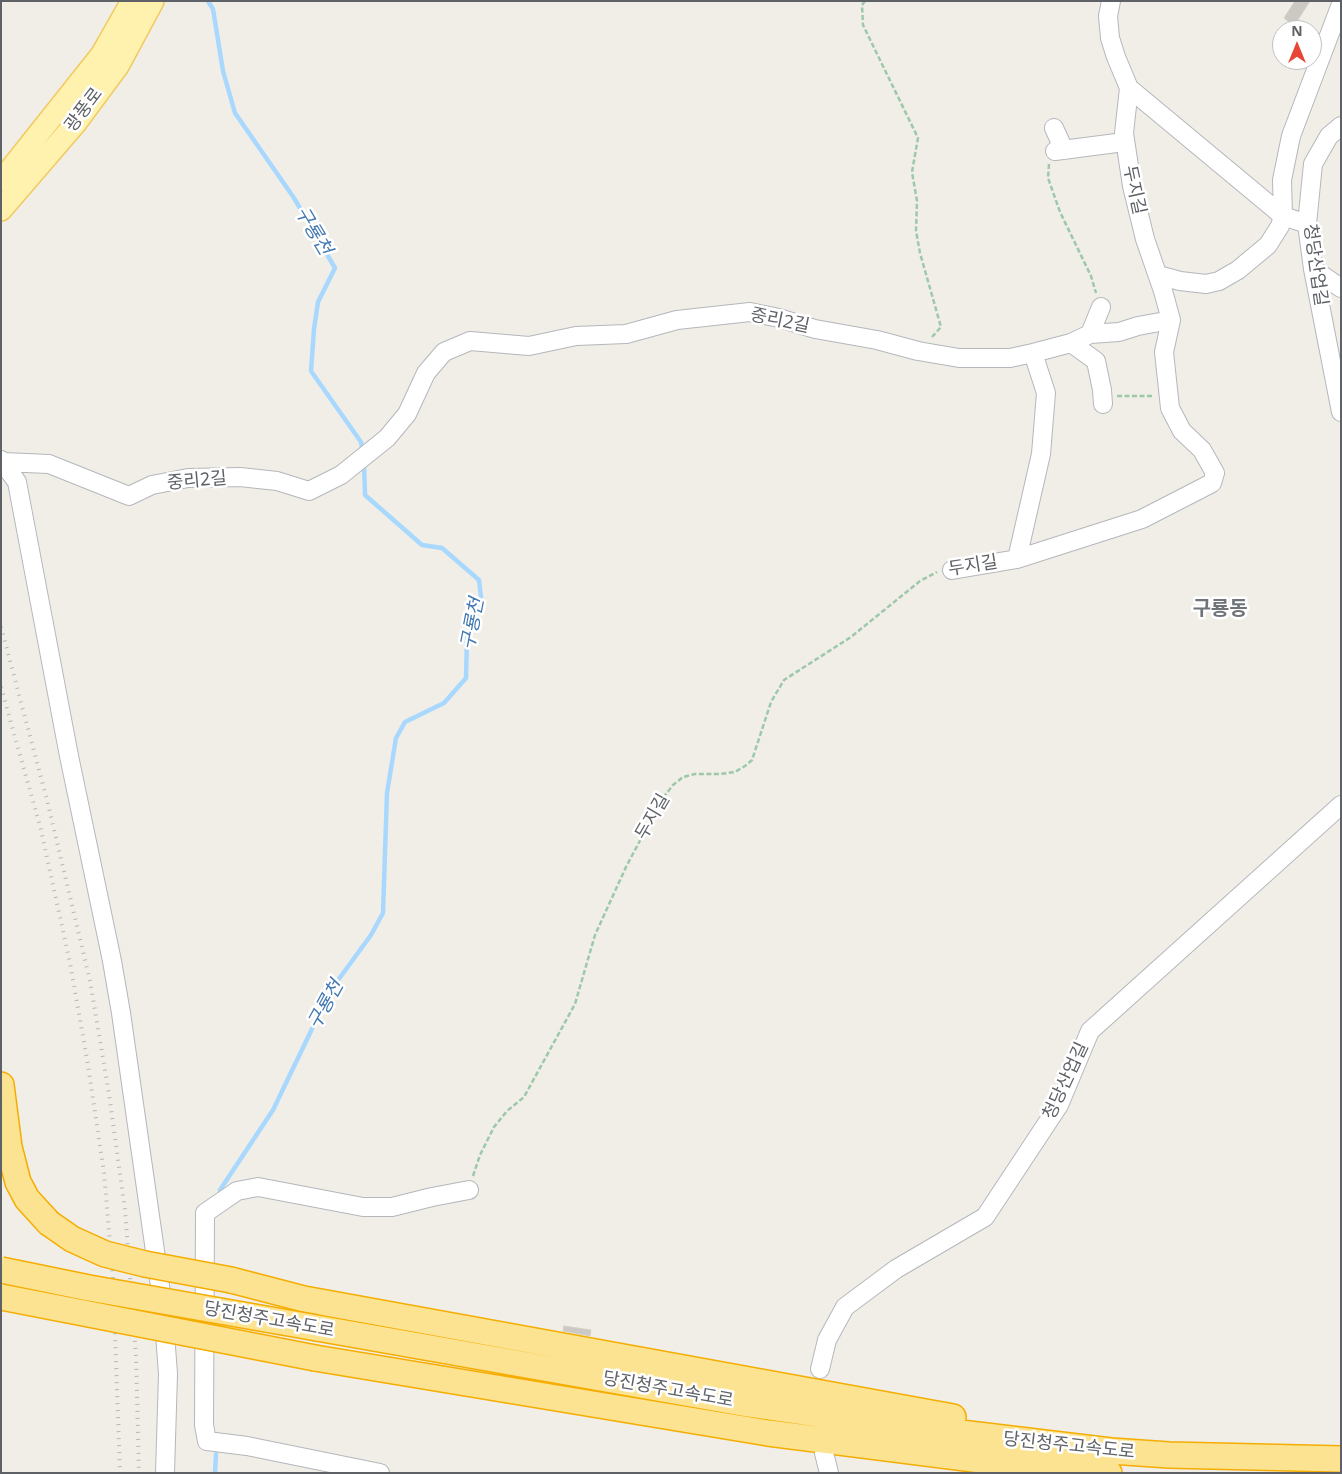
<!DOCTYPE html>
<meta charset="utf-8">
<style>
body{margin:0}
#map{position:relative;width:1342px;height:1474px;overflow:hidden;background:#f0eee7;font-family:"Noto Sans",sans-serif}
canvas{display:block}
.frame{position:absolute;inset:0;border:2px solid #5e6267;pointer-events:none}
.north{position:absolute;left:1272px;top:20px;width:50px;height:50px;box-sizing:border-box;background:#fff;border:1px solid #bfc0c2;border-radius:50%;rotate:0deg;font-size:14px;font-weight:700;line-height:20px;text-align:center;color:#5e6267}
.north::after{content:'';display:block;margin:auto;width:18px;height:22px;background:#e84535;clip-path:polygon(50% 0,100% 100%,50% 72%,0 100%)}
</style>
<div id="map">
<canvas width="1342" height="1474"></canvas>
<div class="frame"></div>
<div class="north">N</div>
</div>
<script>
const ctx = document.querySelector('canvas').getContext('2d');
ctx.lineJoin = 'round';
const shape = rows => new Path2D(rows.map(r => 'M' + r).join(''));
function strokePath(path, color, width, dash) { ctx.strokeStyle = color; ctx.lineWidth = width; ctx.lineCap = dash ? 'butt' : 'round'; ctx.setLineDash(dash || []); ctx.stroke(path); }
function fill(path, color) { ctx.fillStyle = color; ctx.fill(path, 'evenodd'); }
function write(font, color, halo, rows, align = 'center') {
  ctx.font = font + ' "Noto Sans","Noto Sans KR",sans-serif'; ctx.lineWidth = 5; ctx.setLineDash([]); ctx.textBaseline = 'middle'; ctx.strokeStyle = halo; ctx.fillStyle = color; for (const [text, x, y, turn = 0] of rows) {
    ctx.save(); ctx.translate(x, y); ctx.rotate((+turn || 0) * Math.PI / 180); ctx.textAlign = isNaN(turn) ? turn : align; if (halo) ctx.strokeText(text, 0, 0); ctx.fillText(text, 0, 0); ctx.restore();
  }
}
const stream = shape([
 [208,1,213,9,223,71,235,113,294,198,335,268,318,302,314,329,311,371,361,442,363,452],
 [220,1190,273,1110,324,1004,336,983,371,935,383,913,387,793,396,738,405,722,444,703,466,678,467,638,481,597,479,580,442,548,422,545,365,495,364,463],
 [215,1473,216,1454]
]);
const building = shape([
 [1295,1,1310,1,1294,26,1284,18,1295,1],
 [564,1326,591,1330,590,1336,563,1331,564,1326]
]);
const path = shape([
 [865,1,862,5,863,25,918,138,912,172,917,201,916,231,920,253,941,327,932,337],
 [1049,164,1048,178,1060,212,1091,276,1096,293],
 [1117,396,1154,396],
 [473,1176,480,1155,494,1127,507,1111,524,1097,575,1004,595,935,626,867,662,799,673,785,683,777,695,774,720,774,735,772,745,766,752,760,771,702,784,680,851,637,920,581,937,572]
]);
const minor = shape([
 [1129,88,1283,216,1307,224],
 [1341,126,1329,136,1313,164,1307,224,1313,269,1341,412],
 [1054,128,1064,150],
 [1055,151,1124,142],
 [1313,269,1341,288],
 [1158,275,1180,281,1206,284,1219,281,1238,270,1268,245,1280,226,1283,216,1282,180,1291,136,1341,4],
 [1090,334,1101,307],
 [1071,343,1096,361,1102,390,1103,404],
 [1,460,17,482,69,756,112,961,121,1013,163,1307,168,1374,165,1473],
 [3,462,49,464,129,496,152,485,188,478,240,477,277,481,309,491,341,475,387,438,407,414,426,373,444,352,470,341,529,346,576,336,626,334,677,320,750,312,779,318,815,329,877,340,918,351,959,358,1010,358,1033,353,1071,343,1090,334,1119,332,1138,326,1171,320],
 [1017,559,1041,454,1046,393,1033,353],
 [952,570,1017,559,1142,519,1212,483,1215,473,1202,450,1182,431,1170,408,1164,352,1171,320,1163,291,1145,239,1132,186,1124,133,1129,88,1116,57,1110,38,1108,16,1111,1],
 [820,1369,827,1340,845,1307,896,1269,985,1217,1059,1105,1090,1031,1341,805],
 [824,1453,829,1473],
 [380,1473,247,1446,207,1441,204,1425,205,1213,237,1191,258,1187,363,1207,392,1207,432,1197,469,1190]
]);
const major = shape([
 [1,181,102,54,132,1],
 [1,210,75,124,118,66,153,1]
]);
const highway = shape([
 [1,1085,9,1147,18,1182,27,1199,49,1223],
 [231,1280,304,1299,953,1417],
 [317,1328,748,1404,894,1425,1111,1451,1169,1455,1341,1459],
 [315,1358,768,1433,1012,1464,1109,1473]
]);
const rail = shape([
 [1,627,47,800,90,981,109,1094,125,1210,136,1357,139,1473],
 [1,687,41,830,70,963,88,1065,104,1173,113,1277,120,1473]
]);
const highwayBridge = shape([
 [49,1223,72,1239,105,1254,145,1264,231,1280],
 [1,1270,89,1288,317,1328],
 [1,1297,315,1358]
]);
const streetNames = [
 ["광풍로",84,110,-53],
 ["두지길",1134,190,78],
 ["청당산업길",1315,265,82],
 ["중리2길",780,321,12],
 ["중리2길",197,481,-5],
 ["두지길",973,566,-9],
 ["두지길",653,817,-60],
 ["청당산업길",1066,1081,-65],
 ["당진청주고속도로",269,1320,10],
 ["당진청주고속도로",668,1390,10],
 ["당진청주고속도로",1069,1446,6]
];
const waterNames = [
 ["구룡천",313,231,59],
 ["구룡천",473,624,-79],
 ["구룡천",326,1005,-61]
];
const quarterNames = [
 ["구룡동",1220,609]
];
strokePath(stream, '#a9d8fe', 4.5);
fill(building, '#ccc9c4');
strokePath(building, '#d5d0c5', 1);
strokePath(minor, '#b4b7bb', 20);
strokePath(major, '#f1ca5f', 24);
strokePath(highway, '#f5ad02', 28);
strokePath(path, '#9dc8aa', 2.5, [5, 2.5]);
strokePath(minor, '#fff', 18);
strokePath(major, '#fef2ae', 21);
strokePath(highway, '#fce392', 25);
strokePath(rail, '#b5b6b7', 4, [1, 6]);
strokePath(highwayBridge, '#f5ad02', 28, []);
strokePath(highwayBridge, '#fce392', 25);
write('18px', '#5e6267', '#fff', streetNames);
write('italic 19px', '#4378b1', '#fff', waterNames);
write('bold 20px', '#6f7479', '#fff', quarterNames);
</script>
